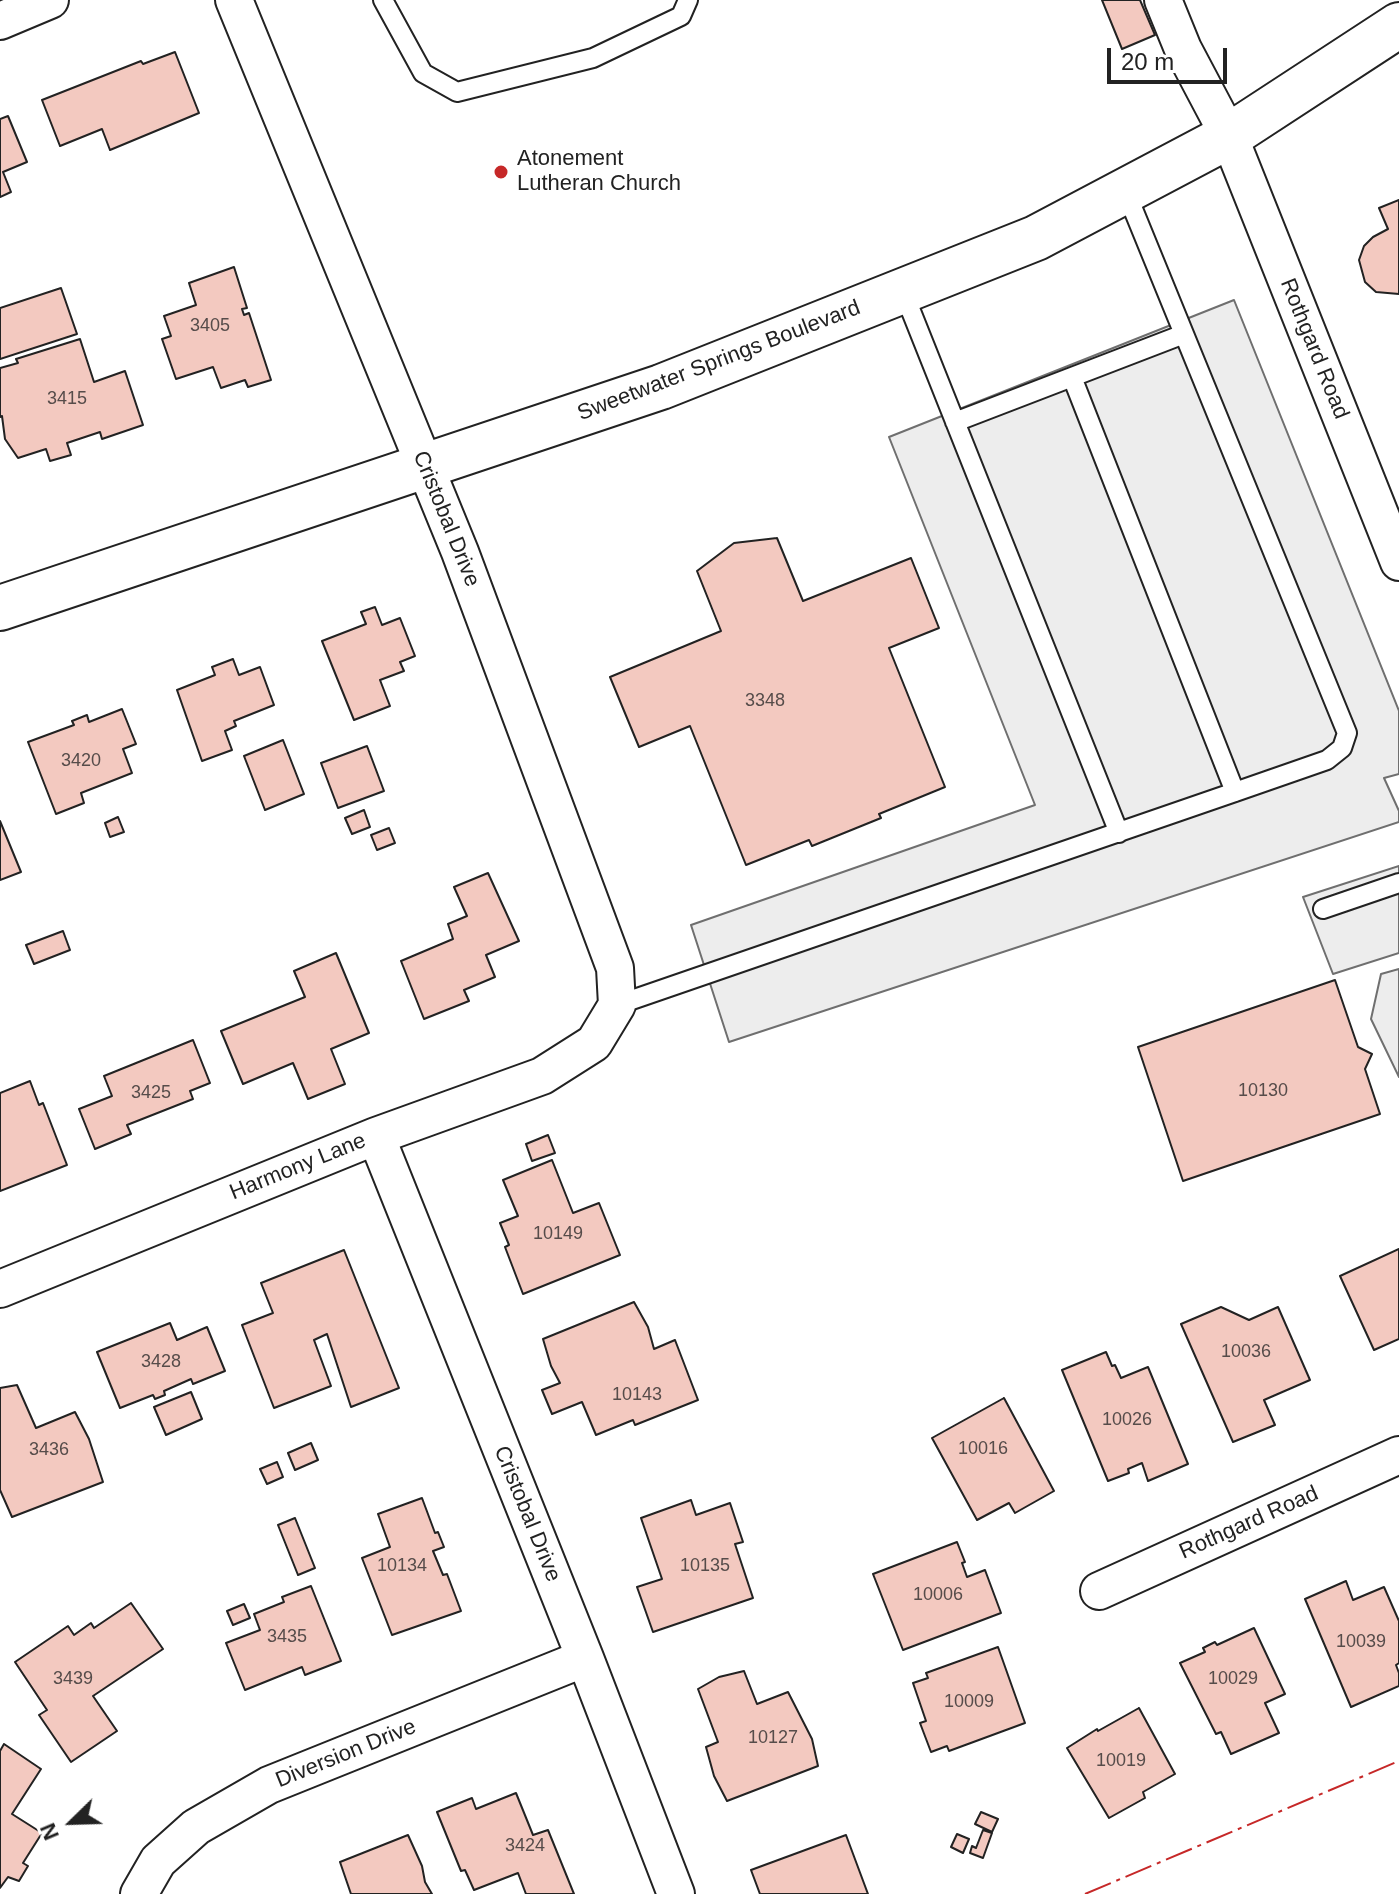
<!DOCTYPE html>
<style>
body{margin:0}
#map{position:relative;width:1399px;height:1894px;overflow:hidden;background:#fff;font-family:Helvetica,sans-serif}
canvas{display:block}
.north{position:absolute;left:32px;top:1782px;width:80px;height:80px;-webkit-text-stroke:6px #fff;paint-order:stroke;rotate:247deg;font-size:22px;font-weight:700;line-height:32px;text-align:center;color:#222}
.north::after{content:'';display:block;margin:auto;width:28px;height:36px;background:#222;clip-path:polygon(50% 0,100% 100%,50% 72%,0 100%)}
.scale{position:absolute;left:1107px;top:48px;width:120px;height:36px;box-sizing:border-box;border:4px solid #222;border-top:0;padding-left:10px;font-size:24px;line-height:28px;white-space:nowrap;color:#222;-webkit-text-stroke:6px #fff;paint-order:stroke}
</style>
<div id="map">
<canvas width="1399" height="1894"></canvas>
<div class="north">N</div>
<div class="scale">20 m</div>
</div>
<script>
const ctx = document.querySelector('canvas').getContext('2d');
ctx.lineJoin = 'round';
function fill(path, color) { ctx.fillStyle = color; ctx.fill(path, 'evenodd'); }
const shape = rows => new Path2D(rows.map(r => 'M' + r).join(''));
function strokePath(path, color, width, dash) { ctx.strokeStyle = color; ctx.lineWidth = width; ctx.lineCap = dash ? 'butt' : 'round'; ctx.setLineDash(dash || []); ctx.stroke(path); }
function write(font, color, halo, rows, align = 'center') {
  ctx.font = font + ' Helvetica,sans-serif'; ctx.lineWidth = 6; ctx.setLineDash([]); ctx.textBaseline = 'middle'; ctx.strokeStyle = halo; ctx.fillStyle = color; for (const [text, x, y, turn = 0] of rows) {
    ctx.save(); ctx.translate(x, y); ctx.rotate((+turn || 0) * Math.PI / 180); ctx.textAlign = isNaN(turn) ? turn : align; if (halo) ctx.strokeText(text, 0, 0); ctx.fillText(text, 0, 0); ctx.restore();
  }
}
const parking = shape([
 [1234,300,1399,711,1399,774,1384,778,1399,811,1399,822,729,1042,691,925,1035,805,889,437,1234,300],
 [1399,866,1399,953,1333,974,1303,897,1399,866],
 [1399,969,1399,1077,1371,1019,1381,974,1399,969]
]);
const building = shape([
 [1102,0,1140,0,1155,35,1122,49,1102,0],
 [175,52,199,113,110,150,102,129,60,146,42,100,141,61,143,64,175,52],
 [8,116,27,162,3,172,11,192,0,197,0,119,8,116],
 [1399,200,1399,294,1376,292,1365,282,1359,260,1364,246,1373,237,1388,229,1379,208,1399,200],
 [234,267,247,308,242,309,244,315,249,313,271,380,248,387,245,380,221,388,213,367,176,379,162,339,171,336,164,316,196,305,189,283,234,267],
 [61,288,77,334,0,359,0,308,61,288],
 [80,339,94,382,125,371,143,425,102,439,100,432,67,443,71,455,50,461,46,449,18,458,5,439,2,416,0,417,0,368,18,363,16,359,80,339],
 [777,538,803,601,911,558,939,628,889,648,945,787,879,814,881,818,812,846,809,840,746,865,690,726,639,747,610,677,721,631,697,571,734,543,777,538],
 [375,607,382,625,400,618,415,656,400,662,404,671,380,680,390,706,354,720,322,641,366,624,361,612,375,607],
 [233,659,239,675,260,667,274,705,234,721,236,726,225,731,232,750,202,761,177,690,215,675,212,667,233,659],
 [122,709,136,744,123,749,132,773,81,793,84,803,56,814,28,742,74,725,72,721,87,715,89,722,122,709],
 [283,740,304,794,265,810,244,756,283,740],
 [367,746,384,791,338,808,321,763,367,746],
 [364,810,370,827,352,834,345,818,364,810],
 [118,817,124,832,110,837,105,823,118,817],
 [0,821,21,872,0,880,0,821],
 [389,828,395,843,377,850,371,835,389,828],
 [488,873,519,941,486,955,495,977,464,990,469,1001,424,1019,401,961,453,939,448,924,467,916,454,887,488,873],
 [63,931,70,950,34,964,26,945,63,931],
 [336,953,369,1033,331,1049,345,1084,308,1099,293,1063,243,1084,221,1031,305,997,294,971,336,953],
 [1335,980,1358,1047,1372,1054,1365,1069,1380,1114,1183,1181,1138,1047,1335,980],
 [193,1040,210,1083,190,1091,193,1099,127,1125,131,1134,95,1149,79,1109,112,1096,104,1076,193,1040],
 [30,1081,39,1105,43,1103,67,1165,0,1191,0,1093,30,1081],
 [548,1135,555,1153,532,1161,526,1144,548,1135],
 [552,1160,573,1213,599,1203,620,1255,523,1294,505,1247,509,1245,500,1223,518,1216,503,1180,552,1160],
 [1399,1249,1399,1339,1374,1350,1340,1276,1399,1249],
 [344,1250,399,1388,351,1407,327,1334,314,1340,331,1386,274,1408,242,1325,273,1313,261,1283,344,1250],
 [634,1302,648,1327,654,1349,675,1340,698,1400,635,1425,633,1420,596,1435,582,1402,552,1414,542,1390,560,1383,551,1366,543,1339,634,1302],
 [1221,1307,1249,1320,1278,1307,1310,1380,1264,1400,1275,1425,1233,1442,1181,1324,1221,1307],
 [170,1323,177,1340,207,1327,225,1371,193,1384,191,1379,164,1391,165,1395,155,1399,153,1395,120,1408,97,1352,170,1323],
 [1106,1352,1112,1366,1115,1365,1121,1378,1148,1367,1188,1464,1148,1481,1142,1463,1128,1469,1129,1473,1108,1481,1062,1370,1106,1352],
 [17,1385,36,1428,75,1412,89,1439,103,1482,12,1517,0,1490,0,1388,17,1385],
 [191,1392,202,1419,166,1435,154,1407,191,1392],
 [1004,1398,1054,1491,1015,1513,1009,1503,977,1520,932,1438,1004,1398],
 [311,1443,318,1460,295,1470,288,1453,311,1443],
 [277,1462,283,1477,267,1484,260,1469,277,1462],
 [422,1498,435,1533,438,1532,444,1547,433,1551,443,1575,447,1574,461,1611,392,1635,362,1558,390,1547,378,1514,422,1498],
 [691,1500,696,1515,730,1503,743,1542,735,1544,753,1598,653,1632,637,1587,662,1579,641,1518,691,1500],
 [295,1518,315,1568,298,1575,278,1525,295,1518],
 [957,1542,965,1562,962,1563,967,1577,985,1570,1001,1613,903,1650,873,1574,957,1542],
 [1346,1581,1353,1600,1384,1587,1399,1621,1399,1663,1396,1665,1399,1673,1399,1686,1351,1707,1305,1599,1346,1581],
 [311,1586,341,1661,305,1675,302,1667,245,1690,226,1643,260,1630,254,1614,284,1602,282,1597,311,1586],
 [131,1603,163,1649,93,1696,117,1731,71,1762,39,1715,47,1710,15,1662,68,1626,74,1635,91,1623,94,1628,131,1603],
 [244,1604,250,1618,233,1625,227,1611,244,1604],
 [1254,1628,1285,1694,1265,1703,1279,1733,1231,1754,1221,1732,1216,1734,1180,1663,1205,1652,1203,1648,1215,1642,1217,1645,1254,1628],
 [998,1647,1025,1723,949,1751,947,1746,931,1752,920,1723,926,1721,913,1683,928,1678,926,1673,998,1647],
 [744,1671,757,1704,788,1692,812,1739,818,1766,727,1801,714,1776,706,1747,718,1742,698,1689,719,1677,744,1671],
 [1139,1708,1175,1774,1143,1792,1145,1798,1109,1818,1067,1748,1097,1729,1098,1731,1139,1708],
 [4,1744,41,1769,12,1814,42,1833,23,1863,28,1866,19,1881,8,1877,0,1888,0,1751,4,1744],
 [516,1793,533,1835,548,1830,574,1894,526,1894,518,1873,474,1890,465,1870,461,1871,437,1812,472,1798,476,1809,516,1793],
 [981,1812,998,1819,992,1832,975,1824,981,1812],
 [983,1830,992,1833,983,1858,970,1853,972,1846,976,1848,983,1830],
 [957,1834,969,1839,963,1853,951,1847,957,1834],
 [408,1835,422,1866,425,1882,432,1894,351,1894,340,1862,408,1835],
 [846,1835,868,1894,760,1894,751,1870,846,1835]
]);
const lane = shape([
 [383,0,423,73,457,92,593,58,681,16,688,0],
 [903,291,1119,833],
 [1072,377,1235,792],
 [955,422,1184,334],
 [1323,909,1399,883],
 [617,1005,1235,792,1327,760,1342,748,1347,733,1126,192]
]);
const street = shape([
 [1163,0,1183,49,1229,136,1399,562],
 [0,21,50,0],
 [376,1136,585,1658,676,1894],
 [0,1289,376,1136,542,1076,594,1043,617,1005,615,968,460,552,234,0],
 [1099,1591,1399,1455],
 [139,1894,158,1861,196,1827,269,1785,585,1658]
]);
const secondary = shape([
 [0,608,661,387,1036,238,1229,136,1399,25]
]);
const power = shape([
 [1085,1894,1399,1761]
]);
const markers = [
 [501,172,8,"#c62828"]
];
const numberNames = [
 ["3405",210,326],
 ["3415",67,399],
 ["3348",765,701],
 ["3420",81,761],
 ["10130",1263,1091],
 ["3425",151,1093],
 ["10149",558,1234],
 ["10036",1246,1352],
 ["3428",161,1362],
 ["10143",637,1395],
 ["10026",1127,1420],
 ["10016",983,1449],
 ["3436",49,1450],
 ["10134",402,1566],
 ["10135",705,1566],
 ["10006",938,1595],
 ["3435",287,1637],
 ["10039",1361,1642],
 ["3439",73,1679],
 ["10029",1233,1679],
 ["10009",969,1702],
 ["10127",773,1738],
 ["10019",1121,1761],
 ["3424",525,1846]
];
const poiNames = [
 ["Atonement",517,159],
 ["Lutheran Church",517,184]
];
const streetNames = [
 ["Rothgard Road",1314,349,68],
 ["Sweetwater Springs Boulevard",719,361,-21],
 ["Cristobal Drive",446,519,68],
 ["Harmony Lane",298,1167,-22],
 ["Cristobal Drive",527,1514,68],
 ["Rothgard Road",1249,1523,-24],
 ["Diversion Drive",346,1754,-22]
];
fill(parking, '#ededed');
strokePath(parking, '#6f6f6f', 2);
fill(building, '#f3c9c0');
strokePath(building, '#222', 2);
strokePath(lane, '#222', 22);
strokePath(street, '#222', 40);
strokePath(secondary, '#222', 48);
strokePath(lane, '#fff', 18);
strokePath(street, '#fff', 36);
strokePath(secondary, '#fff', 44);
strokePath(power, '#c62828', 2, [28, 6, 4, 6]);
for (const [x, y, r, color] of markers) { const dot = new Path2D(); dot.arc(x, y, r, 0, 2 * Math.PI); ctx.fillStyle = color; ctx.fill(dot); strokePath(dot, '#fff', 3); }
write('18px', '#564c4a', null, numberNames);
write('22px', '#222', '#fff', poiNames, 'left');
write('22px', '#222', '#fff', streetNames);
</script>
